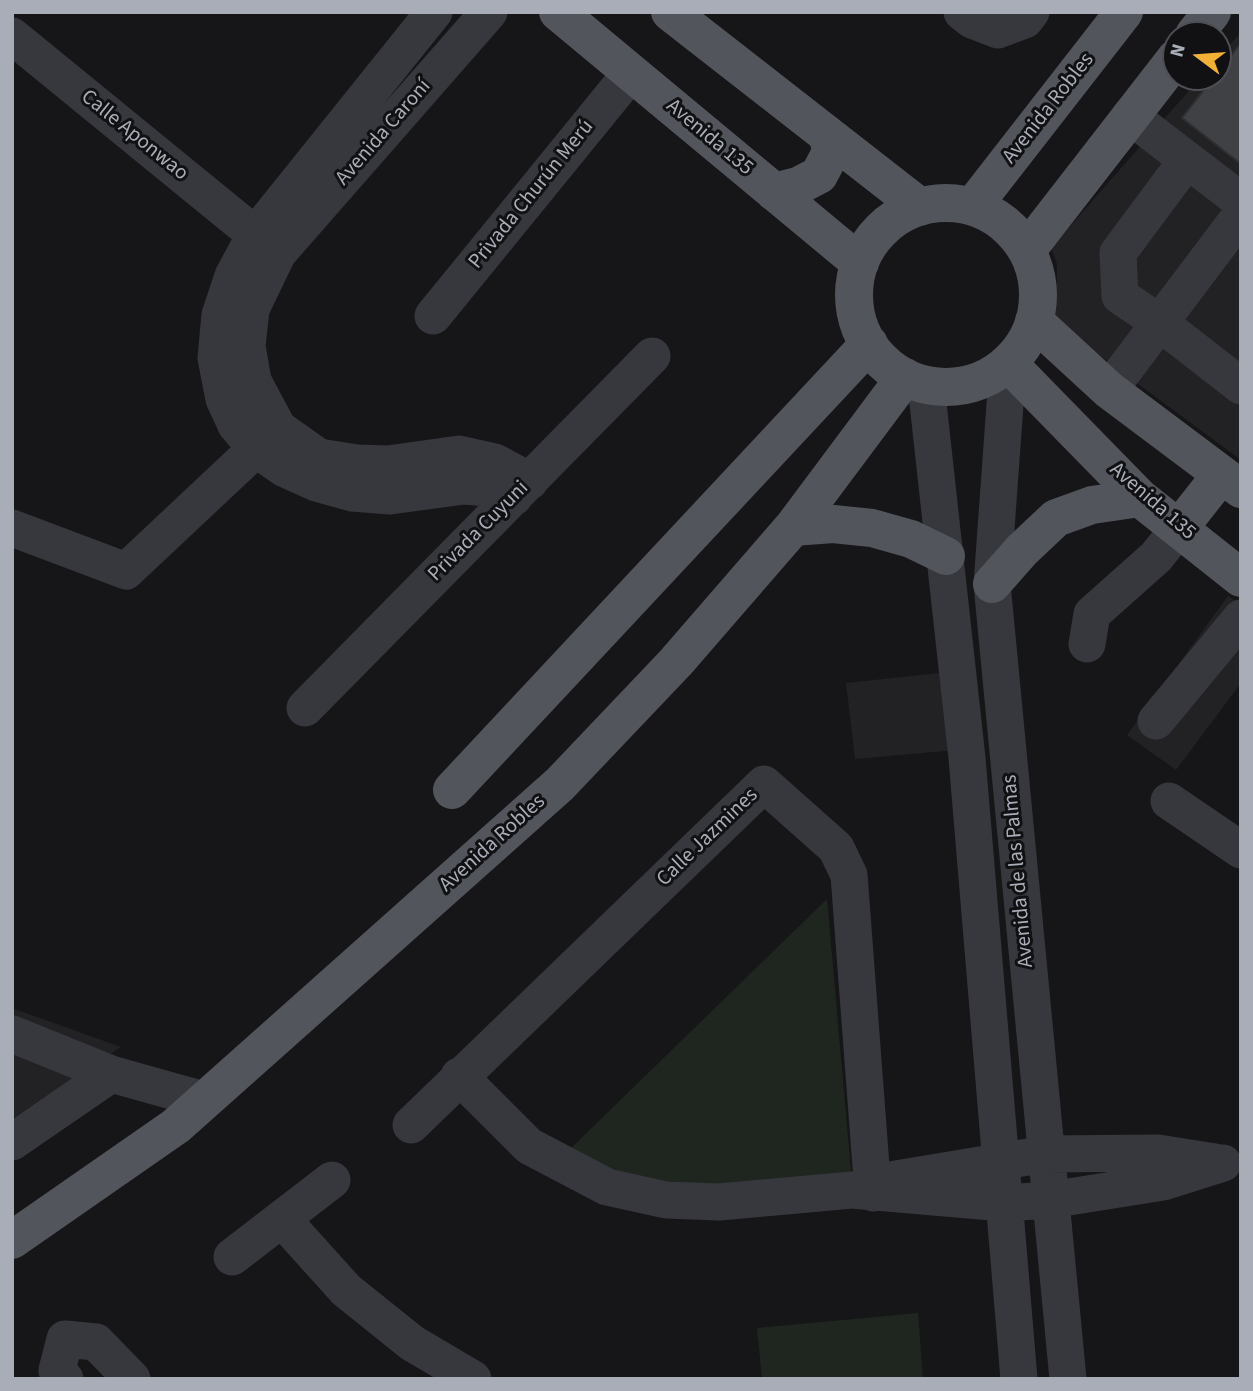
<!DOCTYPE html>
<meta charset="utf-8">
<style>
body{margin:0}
#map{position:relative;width:1253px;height:1391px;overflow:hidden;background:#161618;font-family:"Source Sans 3",sans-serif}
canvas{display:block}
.frame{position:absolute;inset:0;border:14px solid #a8adb8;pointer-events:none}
.north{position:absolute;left:1162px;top:21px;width:70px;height:70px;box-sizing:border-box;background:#111113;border:2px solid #4d4f55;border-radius:50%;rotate:286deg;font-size:19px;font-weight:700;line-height:28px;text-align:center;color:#a8adb8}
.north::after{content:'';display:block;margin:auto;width:24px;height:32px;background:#f2b134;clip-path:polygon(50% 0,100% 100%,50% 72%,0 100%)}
</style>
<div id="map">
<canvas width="1253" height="1391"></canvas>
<div class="frame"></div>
<div class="north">N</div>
</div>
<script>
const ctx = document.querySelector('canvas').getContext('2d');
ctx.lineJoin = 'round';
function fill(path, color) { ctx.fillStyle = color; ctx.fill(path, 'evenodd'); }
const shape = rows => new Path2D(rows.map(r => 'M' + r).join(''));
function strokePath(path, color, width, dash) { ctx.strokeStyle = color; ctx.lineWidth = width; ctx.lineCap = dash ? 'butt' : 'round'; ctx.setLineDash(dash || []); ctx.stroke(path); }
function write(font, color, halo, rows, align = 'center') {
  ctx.font = font + ' "Source Sans 3",sans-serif'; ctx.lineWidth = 6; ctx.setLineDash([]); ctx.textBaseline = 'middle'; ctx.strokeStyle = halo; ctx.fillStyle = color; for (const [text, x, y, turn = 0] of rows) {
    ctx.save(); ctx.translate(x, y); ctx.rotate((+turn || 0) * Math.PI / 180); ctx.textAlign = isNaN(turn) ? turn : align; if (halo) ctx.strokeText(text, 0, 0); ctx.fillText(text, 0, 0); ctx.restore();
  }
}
const built = shape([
 [1241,32,1241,460,1050,319,1057,291,1057,264,1051,248,1201,77,1218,77,1218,58],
 [1228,596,1241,605,1241,683,1176,770,1127,735],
 [949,672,957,750,855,759,846,683],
 [12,1008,121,1047,12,1119]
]);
const green = shape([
 [827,899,852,1182,668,1188,612,1172,568,1151],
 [918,1313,923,1379,762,1379,757,1328]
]);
const building = shape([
 [1241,43,1241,164,1182,118,1214,77,1218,77,1218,72,1241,43]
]);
const minor = shape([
 [434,12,255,235,233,276,220,315,216,358,224,399,236,425,256,449,285,469,316,483,352,493,390,496,464,486,489,488,514,497],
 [489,12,278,253,251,309,247,346,253,381,278,428,319,457,357,463,388,464,459,454,495,462,530,481],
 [962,12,972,20,998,30,1025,20,1031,12],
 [12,36,274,250],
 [1130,116,1241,201],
 [1187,160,1118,253,1120,296,1160,323,1241,386],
 [433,316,631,73],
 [1008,363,992,584,1068,1379],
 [926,385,967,758,1019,1379],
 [1109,390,1241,215],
 [12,528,126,571,275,431],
 [1087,644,1092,614,1156,557,1180,527],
 [305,708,652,356],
 [1156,721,1241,618],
 [1169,801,1241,850],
 [12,1034,111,1074],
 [459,1076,529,1146,607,1187,666,1200,719,1202,852,1190,1004,1203,1050,1200,1163,1182,1223,1163],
 [411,1125,764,784,836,848,849,875,873,1193],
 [12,1142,111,1074,204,1100],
 [884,1181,1046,1154,1158,1153,1215,1162],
 [282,1219,346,1290,412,1343,473,1379],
 [232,1257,332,1180],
 [65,1379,57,1370,65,1339,96,1342,132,1379]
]);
const major = shape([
 [558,12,860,263],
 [670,12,920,207],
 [1194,35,1212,12],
 [774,192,798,186,819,175,831,152,828,136],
 '854 295a92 92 0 1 1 184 0a92 92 0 1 1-184 0Z',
 [973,206,1124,12],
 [1027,250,1176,58],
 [1034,321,1109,390,1241,489],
 [1008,363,1140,498,1241,578],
 [793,527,833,524,872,528,911,539,946,556],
 [1180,527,1221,475],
 [992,584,1022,550,1056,518,1092,505,1140,498],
 [452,790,869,344],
 [12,1240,176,1126,560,784,676,662,793,527,905,377]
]);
const streetNames = [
 ["Avenida Robles",1049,109,-52],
 ["Avenida Caroní",384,133,-49],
 ["Calle Aponwao",134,136,39],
 ["Avenida 135",709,138,40],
 ["Privada Churún Merú",532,195,-51],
 ["Avenida 135",1152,502,41],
 ["Privada Cuyuni",479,532,-45],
 ["Calle Jazmines",708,838,-44],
 ["Avenida Robles",493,844,-42],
 ["Avenida de las Palmas",1019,871,-95]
];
fill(built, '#222225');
fill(green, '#1e261f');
fill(building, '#404145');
strokePath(building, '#303034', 2);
strokePath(minor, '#37383d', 37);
strokePath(major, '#53555c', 38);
write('21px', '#a8adb8', '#111113', streetNames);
</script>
